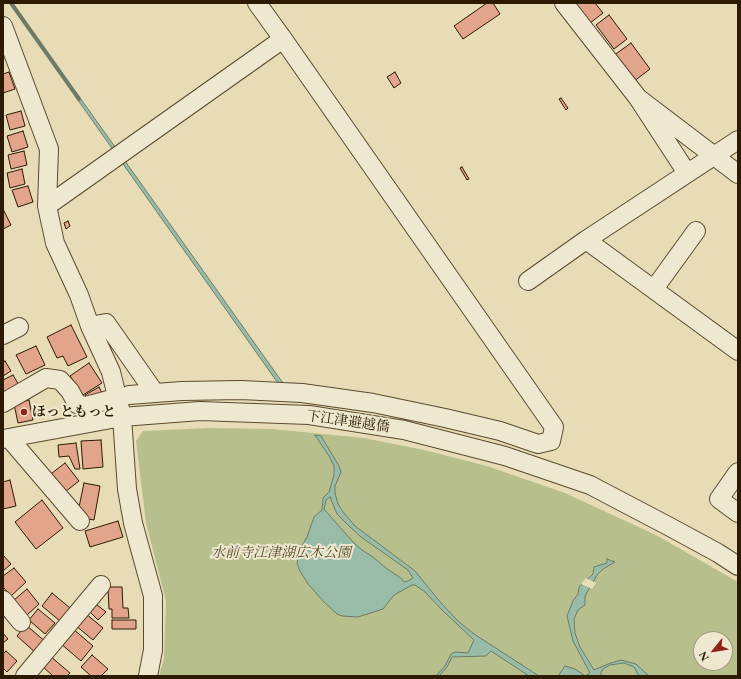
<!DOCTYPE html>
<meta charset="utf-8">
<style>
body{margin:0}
#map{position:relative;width:741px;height:679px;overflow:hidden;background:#e7dcb6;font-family:"EB Garamond",serif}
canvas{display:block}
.frame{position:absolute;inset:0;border:4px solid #2c1a03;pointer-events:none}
.north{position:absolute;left:693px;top:631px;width:40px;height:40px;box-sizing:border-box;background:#efe8d0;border:1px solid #a1967e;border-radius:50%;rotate:240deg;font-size:11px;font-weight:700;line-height:16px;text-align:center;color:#2c1a03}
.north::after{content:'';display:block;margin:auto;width:14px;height:18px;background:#8f2418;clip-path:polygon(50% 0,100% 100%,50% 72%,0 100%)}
</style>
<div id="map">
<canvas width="741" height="679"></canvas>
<div class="frame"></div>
<div class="north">N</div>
</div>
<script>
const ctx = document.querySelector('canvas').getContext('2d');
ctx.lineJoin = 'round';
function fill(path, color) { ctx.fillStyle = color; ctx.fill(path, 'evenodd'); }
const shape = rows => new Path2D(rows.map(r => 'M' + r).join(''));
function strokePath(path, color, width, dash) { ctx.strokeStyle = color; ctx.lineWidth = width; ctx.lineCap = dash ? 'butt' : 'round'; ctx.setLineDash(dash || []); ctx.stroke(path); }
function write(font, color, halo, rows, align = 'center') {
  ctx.font = font + ' "EB Garamond","Noto Serif JP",serif'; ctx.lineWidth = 4; ctx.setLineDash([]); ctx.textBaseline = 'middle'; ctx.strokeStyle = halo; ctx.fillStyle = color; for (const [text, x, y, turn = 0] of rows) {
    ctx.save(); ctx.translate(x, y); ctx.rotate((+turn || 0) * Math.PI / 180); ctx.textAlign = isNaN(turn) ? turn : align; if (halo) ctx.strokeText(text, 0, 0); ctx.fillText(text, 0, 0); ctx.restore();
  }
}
const green = shape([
 [208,428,272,429,364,438,424,450,487,466,565,493,656,535,738,582,738,676,159,676,164,658,166,601,146,523,136,441,143,431],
 [701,639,725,639,725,663,701,663]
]);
const water = shape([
 [78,95,204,272,285,386,280,386,75,96,78,95],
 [315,435,321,436,339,466,341,472,335,486,335,493,338,504,344,513,355,526,415,571,441,603,458,621,474,634,539,676,529,676,491,651,486,656,452,657,447,667,439,676,436,676,445,666,451,654,455,652,468,653,474,640,442,610,425,592,415,585,412,585,394,595,383,609,358,617,342,616,337,614,324,602,308,584,300,571,297,563,298,558,297,554,307,537,314,517,322,510,323,498,329,492,334,475,334,466,329,456,315,435],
 [330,497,337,514,348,525,361,537,408,570,413,578,408,581,404,582,402,579,386,568,373,557,362,550,353,542,324,509,326,500,330,497],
 [607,559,615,562,603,569,597,575,585,596,585,605,578,610,574,619,575,633,580,647,594,670,608,664,621,660,636,664,649,676,639,676,634,667,624,663,610,665,604,668,601,672,601,676,585,676,590,673,573,641,567,616,573,601,578,594,579,587,593,574,594,567,607,563,607,559],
 [565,666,575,669,585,676,558,676,565,666]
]);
const pier = shape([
 [586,578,596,583,592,589,581,584]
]);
const stream = shape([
 [11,3,79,99]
]);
const building = shape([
 [487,3,493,3,500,14,463,39,454,26,487,3],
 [575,3,595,3,603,13,590,23,575,3],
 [609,15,627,39,614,49,596,25,609,15],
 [631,43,650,69,633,82,613,56,631,43],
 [9,72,15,89,3,93,3,74,9,72],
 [395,72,401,83,394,88,387,77,395,72],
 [561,98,568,108,566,110,559,99,561,98],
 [21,111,25,126,10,130,6,115,21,111],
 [23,131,28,147,12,152,7,136,23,131],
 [24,151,27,165,11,169,8,155,24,151],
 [462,167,469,179,467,180,460,168,462,167],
 [22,169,25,184,10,188,7,173,22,169],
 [28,186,33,202,18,207,12,190,28,186],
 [3,209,11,225,3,229,3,209],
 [68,221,70,226,66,229,64,223,68,221],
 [71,325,87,357,68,366,63,356,57,358,47,337,71,325],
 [36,346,45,365,26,374,16,355,36,346],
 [5,361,11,371,3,376,3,362,5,361],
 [89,363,102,383,83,395,70,376,89,363],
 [13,375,20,387,3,396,3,380,13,375],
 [99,387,103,395,87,398,85,395,99,387],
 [29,400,33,420,18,423,14,404,29,400],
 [101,440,103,467,83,469,81,441,101,440],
 [76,443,80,469,75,469,69,456,59,457,58,445,76,443],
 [65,463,79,481,61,495,47,477,65,463],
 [10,480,16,506,3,509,3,482,10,480],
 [84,483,100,486,94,520,77,517,84,483],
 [42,500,63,528,36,549,15,522,42,500],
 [118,521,123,537,90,547,85,531,118,521],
 [3,555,11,564,3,571,3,555],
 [14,568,26,582,11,596,3,587,3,576,14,568],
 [108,587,122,587,123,608,128,608,129,618,112,618,112,609,109,609,108,587],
 [27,589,39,604,27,615,14,600,27,589],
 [52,593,70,608,60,621,42,606,52,593],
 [96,604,106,612,98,620,89,611,96,604],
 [38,609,55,623,45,634,29,620,38,609],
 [85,613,103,628,93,640,75,625,85,613],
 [112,620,136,620,136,629,112,629,112,620],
 [26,625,47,643,37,654,17,636,26,625],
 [72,628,93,646,81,661,60,643,72,628],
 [3,633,8,639,3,643,3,633],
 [6,651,17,661,7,672,3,668,3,654,6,651],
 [92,655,108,669,101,676,91,676,81,667,92,655],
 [50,656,70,673,67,676,53,676,42,666,50,656]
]);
const minor = shape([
 [564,3,638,98],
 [3,26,49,149,47,206,55,243,79,295,90,326,111,372,122,417,127,489,133,523,153,596,153,650,148,676],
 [687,173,638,98,738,174],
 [47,206,283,39],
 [586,240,738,140],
 [528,281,586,240,738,351],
 [654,289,696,231],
 [90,326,106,323,155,393],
 [3,335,19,327],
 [129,395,182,391,241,390,302,393,373,403,445,418,500,431,538,444,551,441,554,427,283,39,257,3],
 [3,403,46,378,60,380,70,391,77,404,86,406,112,399],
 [9,438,80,521],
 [3,439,122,417,200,411,309,415,404,430,505,456,590,485,670,527,718,553,738,566],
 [738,472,719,499,738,513],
 [3,600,21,622],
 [25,676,101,585]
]);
const markers = [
 [24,412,4,"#8f2418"]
];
const poiNames = [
 ["ほっともっと",32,412]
];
const streetNames = [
 ["下江津避越僑",348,422,8]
];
const parkNames = [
 ["水前寺江津湖広木公園",281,553]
];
fill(green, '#b7c08d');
fill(water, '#98bca8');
strokePath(water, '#6d7b66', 1);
fill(pier, '#e7dcb6');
strokePath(stream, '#6d7b66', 4);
fill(building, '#e2a48b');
strokePath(building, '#2c1a03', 1);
strokePath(minor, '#5b4a30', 20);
strokePath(minor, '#efe8d0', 18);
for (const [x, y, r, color] of markers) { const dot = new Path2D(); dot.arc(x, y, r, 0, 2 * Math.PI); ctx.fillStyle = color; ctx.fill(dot); strokePath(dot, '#efe8d0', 1.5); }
write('bold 14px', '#2c1a03', '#efe8d0', poiNames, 'left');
write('14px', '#2c1a03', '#efe8d0', streetNames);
write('italic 14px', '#564c2c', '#efe8d0', parkNames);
</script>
